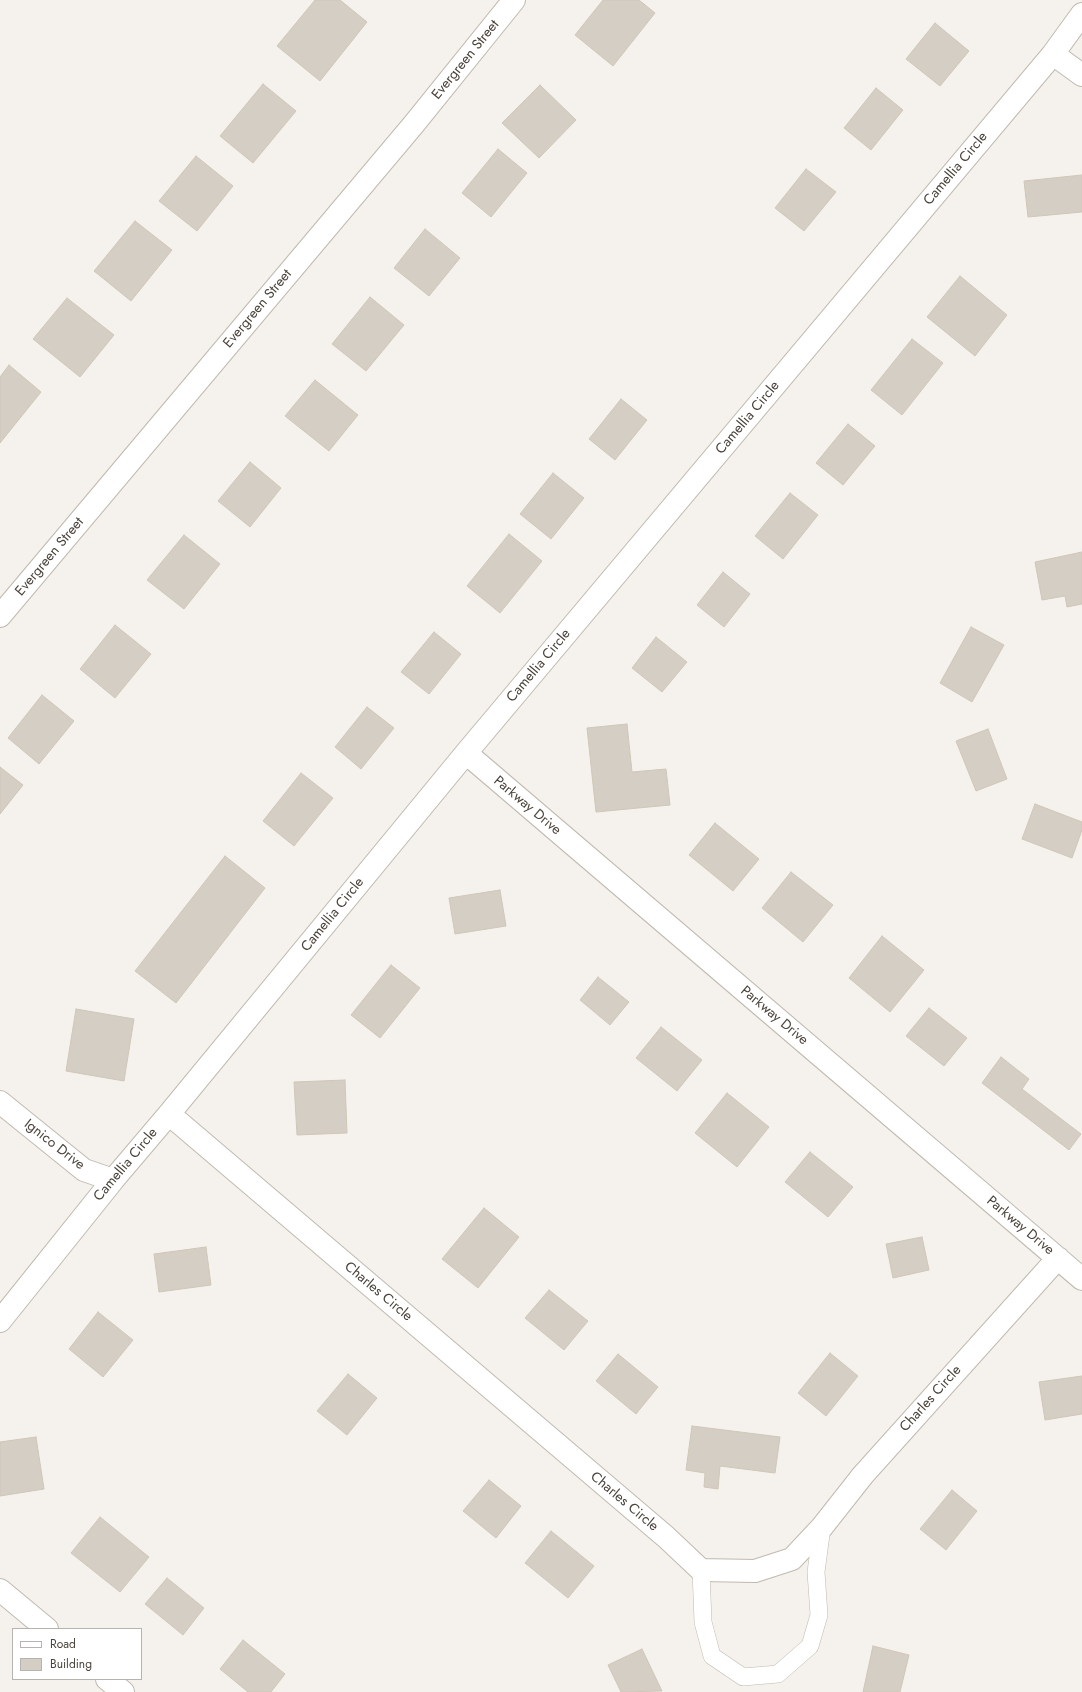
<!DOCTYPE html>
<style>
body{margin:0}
#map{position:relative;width:1082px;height:1692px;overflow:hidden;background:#f5f2ed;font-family:Jost,sans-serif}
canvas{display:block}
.legend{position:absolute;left:12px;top:1628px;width:130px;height:52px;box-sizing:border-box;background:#fff;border:1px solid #b6b4b1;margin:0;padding:5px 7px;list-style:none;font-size:12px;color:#49433b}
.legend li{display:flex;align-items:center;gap:8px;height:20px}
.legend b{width:20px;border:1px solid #b6b4b1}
</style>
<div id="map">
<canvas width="1082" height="1692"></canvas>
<ul class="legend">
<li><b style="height:5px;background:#fff"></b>Road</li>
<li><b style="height:11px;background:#d5cec4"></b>Building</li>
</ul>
</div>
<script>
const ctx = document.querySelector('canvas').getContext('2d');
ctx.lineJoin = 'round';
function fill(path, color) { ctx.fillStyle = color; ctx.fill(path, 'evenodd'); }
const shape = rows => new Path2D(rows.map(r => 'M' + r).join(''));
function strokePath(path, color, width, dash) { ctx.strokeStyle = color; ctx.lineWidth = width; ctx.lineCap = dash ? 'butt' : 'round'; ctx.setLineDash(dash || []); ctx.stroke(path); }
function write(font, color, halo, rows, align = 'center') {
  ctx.font = font + ' Jost,sans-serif'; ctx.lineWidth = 3.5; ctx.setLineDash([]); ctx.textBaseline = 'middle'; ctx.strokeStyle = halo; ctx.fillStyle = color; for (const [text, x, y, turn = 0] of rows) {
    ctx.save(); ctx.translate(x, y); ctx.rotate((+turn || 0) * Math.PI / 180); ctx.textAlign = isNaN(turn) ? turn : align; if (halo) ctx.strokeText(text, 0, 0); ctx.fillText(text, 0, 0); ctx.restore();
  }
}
const building = shape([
 [315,0,340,0,367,22,320,81,277,46,315,0],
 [603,0,639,0,655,13,613,66,575,35,603,0],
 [935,23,969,51,940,86,906,59,935,23],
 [263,84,296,111,253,163,220,136,263,84],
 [540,85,576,120,539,158,502,123,540,85],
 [876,88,903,110,871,150,844,128,876,88],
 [498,149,527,173,491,217,462,193,498,149],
 [196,156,233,186,197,231,159,201,196,156],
 [806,169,836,192,804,231,775,208,806,169],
 [1082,175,1082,212,1028,217,1024,181,1082,175],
 [135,221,172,250,131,301,94,271,135,221],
 [425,229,460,258,429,296,394,268,425,229],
 [960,276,1007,315,975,356,927,317,960,276],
 [370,297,404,325,366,371,332,344,370,297],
 [67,298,114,335,80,377,33,339,67,298],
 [912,339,943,363,902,415,871,390,912,339],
 [9,365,41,392,0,443,0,377,9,365],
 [315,380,358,415,329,451,285,416,315,380],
 [621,399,647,420,615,460,589,439,621,399],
 [848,424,875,446,843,485,816,463,848,424],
 [250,462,281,488,250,527,218,501,250,462],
 [553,473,584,498,551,539,520,514,553,473],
 [790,493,818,515,783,559,755,536,790,493],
 [509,534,542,561,500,613,467,586,509,534],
 [184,535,220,564,184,609,147,580,184,535],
 [1082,552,1082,604,1067,607,1065,596,1042,600,1035,562,1082,552],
 [723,572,750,594,724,627,697,605,723,572],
 [115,625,151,654,115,698,80,669,115,625],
 [971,627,1004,645,972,702,940,683,971,627],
 [434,632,461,654,429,694,401,672,434,632],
 [656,637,687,662,662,692,632,668,656,637],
 [42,695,74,721,39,764,8,738,42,695],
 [367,707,394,728,361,769,335,747,367,707],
 [627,724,632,772,666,769,670,805,596,812,587,728,627,724],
 [988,729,1007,779,976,791,956,741,988,729],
 [0,767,23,785,0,814,0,767],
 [301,773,333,798,294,846,263,821,301,773],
 [1035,804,1082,822,1082,830,1072,858,1022,839,1035,804],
 [715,823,759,859,733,891,689,855,715,823],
 [225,856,265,888,176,1003,135,971,225,856],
 [791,872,833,905,803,942,762,908,791,872],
 [500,890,506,926,455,934,449,898,500,890],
 [882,936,924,970,890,1012,849,978,882,936],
 [391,965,420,988,380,1038,351,1015,391,965],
 [598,977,629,1002,610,1025,580,1000,598,977],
 [929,1008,967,1038,944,1066,906,1036,929,1008],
 [76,1009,134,1019,124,1081,66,1071,76,1009],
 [661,1027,702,1060,677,1091,636,1058,661,1027],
 [1001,1057,1029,1079,1022,1089,1081,1134,1069,1150,982,1083,1001,1057],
 [345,1080,347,1133,297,1135,294,1082,345,1080],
 [727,1093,769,1127,737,1167,695,1133,727,1093],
 [810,1152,853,1187,828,1217,785,1182,810,1152],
 [484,1208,519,1237,478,1288,442,1259,484,1208],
 [922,1237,929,1270,893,1278,886,1244,922,1237],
 [206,1247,211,1285,159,1292,154,1254,206,1247],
 [549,1290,588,1321,564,1350,525,1318,549,1290],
 [98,1312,133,1340,103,1377,69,1349,98,1312],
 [830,1353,858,1376,826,1416,798,1393,830,1353],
 [618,1354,658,1387,636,1414,596,1381,618,1354],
 [348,1374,377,1398,347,1435,317,1411,348,1374],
 [1082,1376,1082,1414,1045,1420,1039,1382,1082,1376],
 [692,1426,780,1437,775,1473,720,1466,718,1489,704,1487,705,1473,686,1470,692,1426],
 [36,1437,44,1489,0,1496,0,1442,36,1437],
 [489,1480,521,1506,496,1538,463,1511,489,1480],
 [952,1490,977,1511,946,1550,920,1529,952,1490],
 [100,1517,149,1557,120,1592,71,1553,100,1517],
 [551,1531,594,1566,568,1598,525,1563,551,1531],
 [167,1578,204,1608,183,1635,145,1604,167,1578],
 [243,1640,285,1674,271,1692,248,1692,220,1669,243,1640],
 [873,1646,909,1655,900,1692,863,1692,873,1646],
 [642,1649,662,1691,621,1692,608,1665,642,1649]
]);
const service = shape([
 [701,1570,703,1622,712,1656,743,1677,778,1674,810,1646,819,1615,816,1572,822,1527]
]);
const minor = shape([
 [1053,54,1082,75],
 [0,616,414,124,514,0],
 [466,753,1082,1279],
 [0,1102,84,1170,113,1180],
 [169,1114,666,1537,701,1570,755,1571,792,1559,822,1527,863,1475,1058,1258],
 [0,1321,113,1180,169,1114,466,753,1053,54,1082,14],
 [0,1590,47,1629],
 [107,1679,123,1692]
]);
const streetNames = [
 ["Evergreen Street",466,60,-51],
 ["Camellia Circle",956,169,-50],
 ["Evergreen Street",258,309,-50],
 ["Camellia Circle",748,418,-50],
 ["Evergreen Street",50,557,-50],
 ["Camellia Circle",539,666,-50],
 ["Parkway Drive",527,806,40],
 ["Camellia Circle",333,915,-51],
 ["Parkway Drive",774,1016,40],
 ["Ignico Drive",54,1145,38],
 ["Camellia Circle",126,1165,-50],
 ["Parkway Drive",1020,1226,40],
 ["Charles Circle",378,1292,40],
 ["Charles Circle",931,1399,-48],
 ["Charles Circle",624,1502,40]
];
fill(building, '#d5cec4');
strokePath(building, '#cfc6b7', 1);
strokePath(service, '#c0bab0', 18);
strokePath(minor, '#c0bab0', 24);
strokePath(service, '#fff', 17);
strokePath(minor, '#fff', 22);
write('14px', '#49433b', '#fff', streetNames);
</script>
